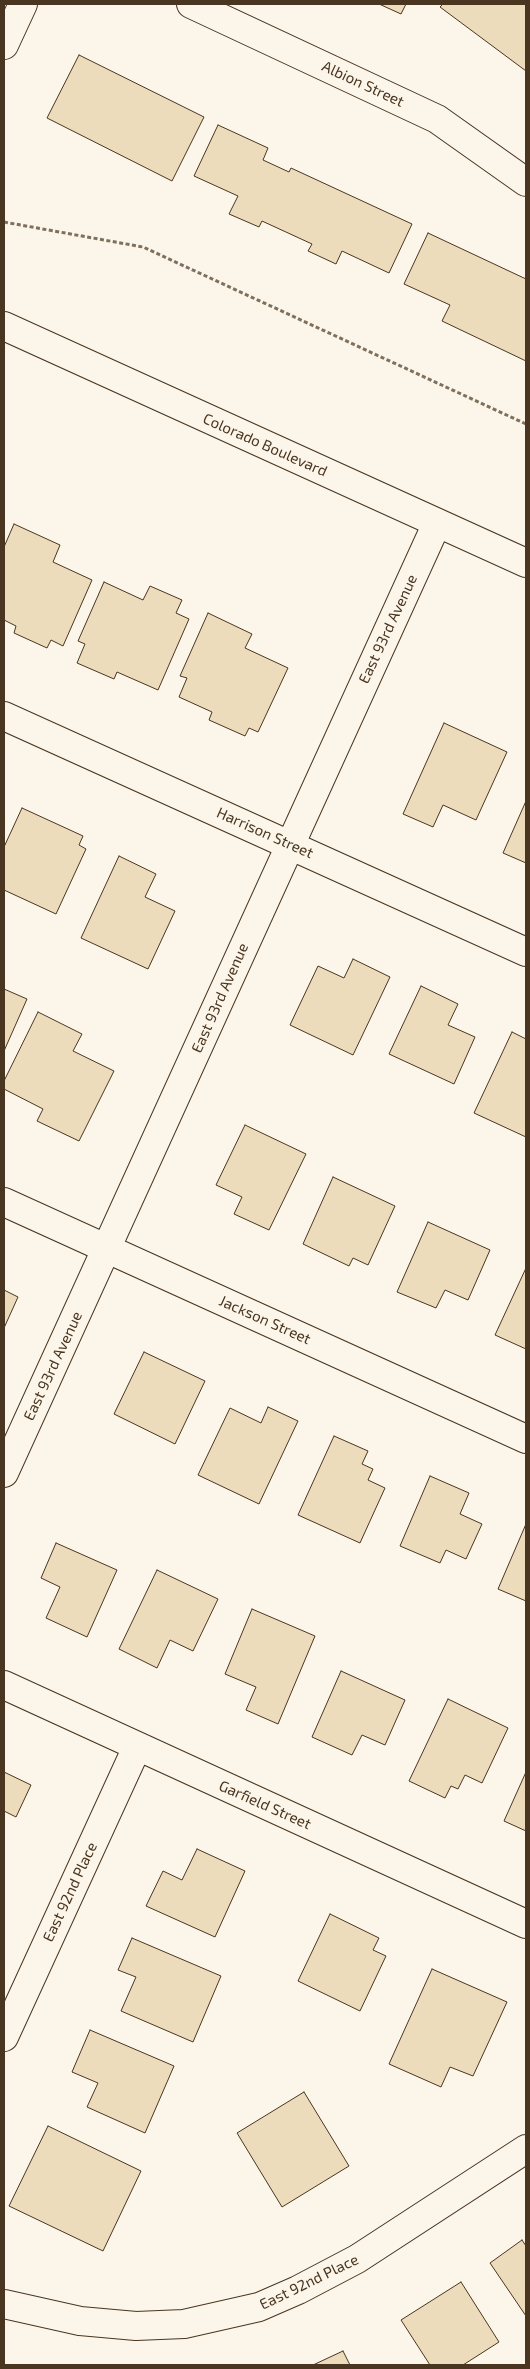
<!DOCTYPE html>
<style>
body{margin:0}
#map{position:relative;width:530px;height:2369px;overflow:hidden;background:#fbf6e9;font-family:"Exo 2",sans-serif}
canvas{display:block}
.frame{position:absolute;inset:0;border:5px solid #4a3520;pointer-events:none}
</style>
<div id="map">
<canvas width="530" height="2369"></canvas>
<div class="frame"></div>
</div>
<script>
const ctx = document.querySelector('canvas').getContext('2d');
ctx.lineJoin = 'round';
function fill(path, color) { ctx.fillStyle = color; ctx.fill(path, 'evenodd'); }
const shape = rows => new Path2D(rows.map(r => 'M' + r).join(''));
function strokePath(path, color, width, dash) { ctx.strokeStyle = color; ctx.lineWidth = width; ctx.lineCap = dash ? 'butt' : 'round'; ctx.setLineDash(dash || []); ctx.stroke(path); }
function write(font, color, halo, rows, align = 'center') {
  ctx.font = font + ' "Exo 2",sans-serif'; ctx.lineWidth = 4; ctx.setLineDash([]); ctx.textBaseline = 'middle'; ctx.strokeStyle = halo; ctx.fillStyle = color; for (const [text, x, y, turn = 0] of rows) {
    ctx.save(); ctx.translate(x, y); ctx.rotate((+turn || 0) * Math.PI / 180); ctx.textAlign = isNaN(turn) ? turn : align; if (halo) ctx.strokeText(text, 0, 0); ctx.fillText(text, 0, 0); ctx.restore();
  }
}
const building = shape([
 [379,4,406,4,401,14,379,4],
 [443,4,526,4,526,71,440,7,443,4],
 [79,55,204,117,172,181,47,118,79,55],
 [218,125,268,148,263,160,289,172,291,168,412,224,389,273,342,251,336,264,308,251,312,244,262,221,259,227,229,214,238,196,194,176,218,125],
 [428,233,526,279,526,361,442,321,450,305,404,284,428,233],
 [14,524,60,545,53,562,92,580,63,646,51,640,47,648,14,633,16,626,4,620,4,547,14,524],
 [104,582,143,600,150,586,182,600,176,613,189,619,158,690,117,672,114,679,77,663,85,644,78,641,104,582],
 [208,613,252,634,245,648,288,668,258,732,249,728,245,736,209,720,212,712,179,697,187,678,180,676,208,613],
 [444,723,507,752,476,820,443,805,433,827,403,814,444,723],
 [526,801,526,863,503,853,526,801],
 [22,808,83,836,79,845,86,849,56,914,4,890,4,847,22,808],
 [119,856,156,874,145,897,175,911,148,969,81,938,119,856],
 [353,959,390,977,353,1055,290,1025,318,966,344,978,353,959],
 [421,986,458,1004,448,1025,475,1037,454,1084,389,1054,421,986],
 [4,989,27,999,4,1051,4,989],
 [38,1012,82,1034,73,1051,114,1071,79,1141,37,1121,43,1109,4,1089,4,1081,38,1012],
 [512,1032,526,1039,526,1137,474,1113,512,1032],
 [245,1125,306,1154,269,1230,234,1214,242,1197,216,1185,245,1125],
 [333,1177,395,1206,368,1265,353,1258,349,1266,303,1244,333,1177],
 [428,1222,490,1250,468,1300,445,1290,436,1308,397,1292,428,1222],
 [526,1268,526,1349,495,1335,526,1268],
 [4,1290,18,1297,4,1328,4,1290],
 [144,1352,205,1381,175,1444,114,1414,144,1352],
 [268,1407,298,1421,259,1504,198,1475,230,1408,261,1423,268,1407],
 [334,1436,368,1451,362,1464,373,1469,368,1480,385,1488,360,1543,298,1515,334,1436],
 [430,1476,469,1493,460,1514,482,1524,466,1559,446,1550,440,1563,400,1546,430,1476],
 [526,1524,526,1601,498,1589,526,1524],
 [56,1543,117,1570,87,1637,46,1618,60,1587,41,1578,56,1543],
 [157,1570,218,1599,193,1651,170,1640,157,1668,119,1649,157,1570],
 [252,1609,315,1636,278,1724,246,1710,256,1687,225,1674,252,1609],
 [341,1671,405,1700,385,1745,362,1735,352,1755,312,1737,341,1671],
 [448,1699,508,1728,482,1783,465,1775,458,1789,451,1786,445,1798,409,1781,448,1699],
 [4,1772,31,1785,16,1817,4,1811,4,1772],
 [526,1772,526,1831,504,1821,526,1772],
 [197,1849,245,1871,215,1937,146,1906,163,1871,182,1880,197,1849],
 [330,1914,379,1938,373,1950,386,1956,360,2011,298,1981,330,1914],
 [132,1938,221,1976,193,2042,121,2011,136,1977,118,1970,132,1938],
 [432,1969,507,2002,473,2076,450,2067,441,2087,389,2064,432,1969],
 [90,2030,174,2066,145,2133,87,2107,98,2083,72,2072,90,2030],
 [304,2092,349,2166,282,2207,237,2133,304,2092],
 [48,2126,141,2171,103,2251,9,2206,48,2126],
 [522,2240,526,2246,526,2316,490,2263,522,2240],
 [461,2282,499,2342,463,2365,430,2365,401,2320,461,2282],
 [343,2351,350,2365,313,2365,343,2351]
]);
const path = shape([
 [4,222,143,247,526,424]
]);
const minor = shape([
 [191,4,437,119,526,182],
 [4,45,23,4],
 [4,716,526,952],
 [4,1202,526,1439],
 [4,1473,437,523],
 [4,1685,526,1924],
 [4,2037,137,1747],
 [4,2304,80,2321,136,2326,184,2324,259,2307,298,2290,357,2259,526,2149]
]);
const primary = shape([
 [4,326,526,563]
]);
const streetNames = [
 ["Albion Street",363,84,25],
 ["Colorado Boulevard",265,445,24],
 ["East 93rd Avenue",388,629,-65],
 ["Harrison Street",265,833,24],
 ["East 93rd Avenue",220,998,-66],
 ["Jackson Street",265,1320,24],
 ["East 93rd Avenue",53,1366,-65],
 ["Garfield Street",265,1805,24],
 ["East 92nd Place",70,1892,-65],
 ["East 92nd Place",309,2282,-26]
];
fill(building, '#ecdcbc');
strokePath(building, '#4a3520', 1);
strokePath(minor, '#4a3520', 30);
strokePath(primary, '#4a3520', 30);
strokePath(path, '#7f6f5c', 3, [4, 2.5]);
strokePath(minor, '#fbf6e9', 28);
strokePath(primary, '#fbf6e9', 28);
write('15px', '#4a3520', '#fbf6e9', streetNames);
</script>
